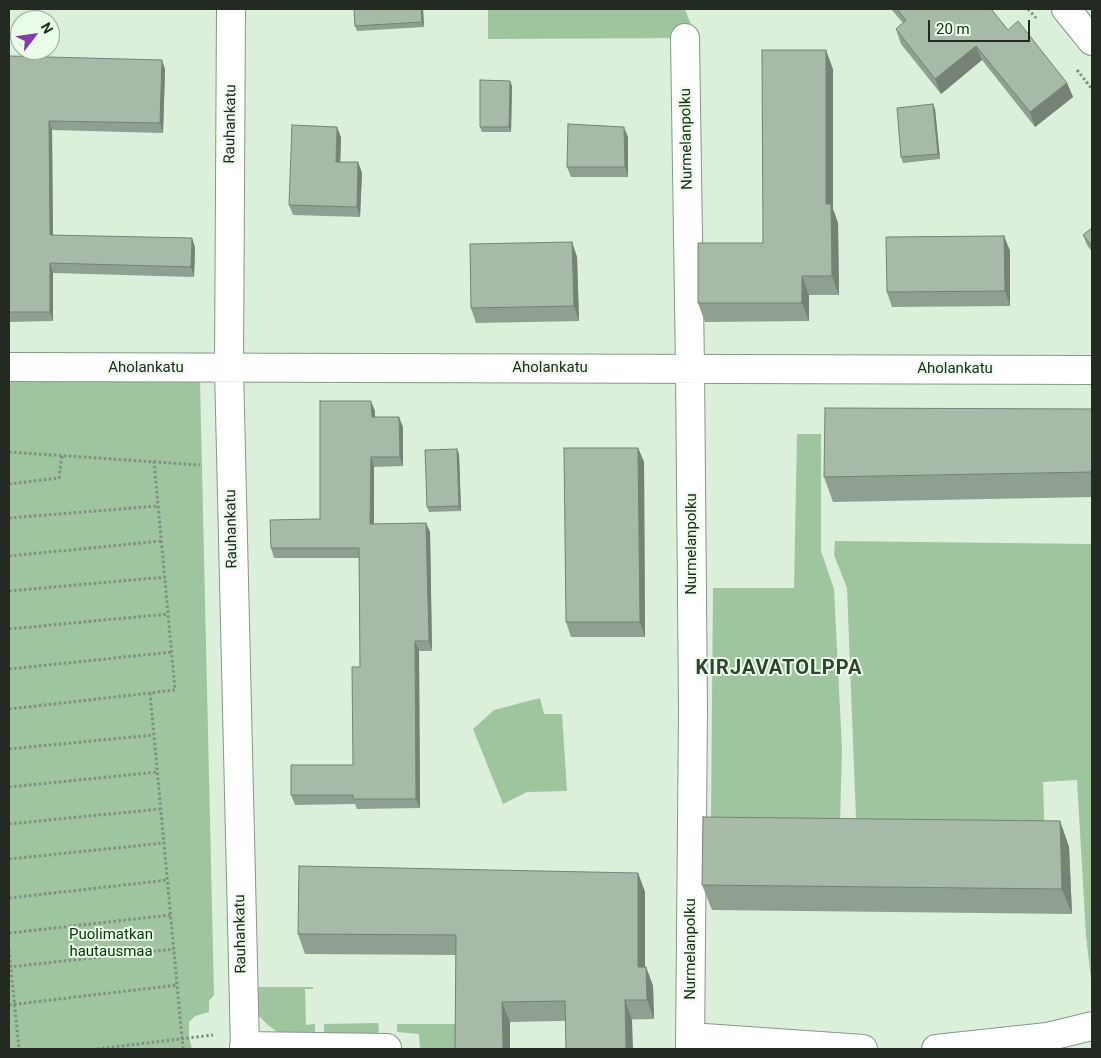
<!DOCTYPE html>
<style>
body{margin:0}
#map{position:relative;width:1101px;height:1058px;overflow:hidden;background:#dbefdb;font-family:Roboto,sans-serif}
canvas{display:block}
.frame{position:absolute;inset:0;border:10px solid #222a22;pointer-events:none}
.north{position:absolute;left:10px;top:10px;width:50px;height:50px;box-sizing:border-box;background:#e9fde9;border:1px solid #99a999;border-radius:50%;rotate:60deg;font-size:14px;font-weight:700;line-height:20px;text-align:center;color:#222a22}
.north::after{content:'';display:block;margin:auto;width:18px;height:22px;background:#833bad;clip-path:polygon(50% 0,100% 100%,50% 72%,0 100%)}
.scale{position:absolute;left:928px;top:20px;width:102px;height:22px;box-sizing:border-box;border:2px solid #222a22;border-top:0;padding-left:6px;font-size:15px;line-height:18px;white-space:nowrap;color:#222a22;-webkit-text-stroke:4px #e9fde9;paint-order:stroke}
</style>
<div id="map">
<canvas width="1101" height="1058"></canvas>
<div class="frame"></div>
<div class="north">N</div>
<div class="scale">20 m</div>
</div>
<script>
const ctx = document.querySelector('canvas').getContext('2d');
ctx.lineJoin = 'round';
function fill(path, color) { ctx.fillStyle = color; ctx.fill(path, 'evenodd'); }
const shape = rows => new Path2D(rows.map(r => 'M' + r).join(''));
function strokePath(path, color, width, dash) { ctx.strokeStyle = color; ctx.lineWidth = width; ctx.lineCap = dash ? 'butt' : 'round'; ctx.setLineDash(dash || []); ctx.stroke(path); }
function write(font, color, halo, rows, align = 'center') {
  ctx.font = font + ' Roboto,sans-serif'; ctx.lineWidth = 4; ctx.setLineDash([]); ctx.textBaseline = 'middle'; ctx.strokeStyle = halo; ctx.fillStyle = color; for (const [text, x, y, turn = 0] of rows) {
    ctx.save(); ctx.translate(x, y); ctx.rotate((+turn || 0) * Math.PI / 180); ctx.textAlign = isNaN(turn) ? turn : align; if (halo) ctx.strokeText(text, 0, 0); ctx.fillText(text, 0, 0); ctx.restore();
  }
}
const green = shape([
 [488,9,685,9,696,38,488,39],
 [200,380,214,995,209,1001,209,1012,195,1016,189,1022,189,1037,192,1049,9,1049,9,381],
 [797,434,821,434,821,551,834,589,842,749,840,824,711,821,713,588,794,588],
 [835,541,1092,544,1092,988,1086,936,1077,780,1043,782,1045,846,857,844,847,588,834,555],
 [540,698,544,714,562,714,567,791,527,792,503,804,473,729,494,710],
 [257,987,313,987,313,989,305,989,306,1025,315,1024,315,1037,280,1034,268,1025,259,1016],
 [378,1023,379,1030,376,1039,324,1037,324,1024],
 [397,1024,462,1024,462,1049,420,1049,419,1034,397,1032]
]);
const path = shape([
 [1028,9,1036,18],
 [1077,70,1092,89],
 [9,452,200,465],
 [154,461,175,690,150,693,183,1049],
 [9,484,59,478,62,455],
 [9,518,158,506],
 [9,556,162,541],
 [9,591,166,577],
 [9,629,168,614],
 [9,669,172,652],
 [9,709,150,693],
 [9,749,153,735],
 [9,787,157,772],
 [9,824,160,809],
 [9,859,164,843],
 [9,898,168,880],
 [9,933,171,915],
 [9,950,19,1049],
 [9,967,174,949],
 [9,1005,177,985],
 [97,1049,213,1035]
]);
const minor = shape([
 [231,9,229,368,245,1049],
 [1066,9,1092,41],
 [685,38,690,368,693,709,690,1049],
 [9,367,1092,370],
 [690,1037,863,1049],
 [244,1046,387,1048],
 [936,1049,1047,1037,1092,1026]
]);
const wall = shape([
 [354,9,423,9,424,27,357,31,355,26],
 [891,9,991,9,1008,30,1067,83,1073,97,1035,127,982,60,941,94,901,44,896,29,903,23],
 [9,56,165,69,163,133,52,130,53,235,195,247,194,277,53,273,53,321,9,322],
 [833,69,833,209,838,223,839,295,809,295,809,321,705,322,698,303,763,243],
 [512,86,511,132,482,132,480,127],
 [935,109,940,159,903,163,901,157],
 [341,137,340,162,358,162,362,173,360,217,293,215,289,205],
 [628,137,628,177,571,177,567,167],
 [1092,228,1092,252,1087,245,1083,235],
 [1004,236,1010,251,1010,306,892,307,887,292],
 [572,242,577,257,579,321,476,323,471,308],
 [1092,409,1092,497,833,502,824,477],
 [375,411,375,417,403,427,403,466,374,467,374,524,426,523,430,532,432,651,419,651,420,808,357,809,355,804,295,805,291,795,353,765,360,667,359,558,274,558,271,548,320,519],
 [638,448,644,462,645,637,571,637,566,622],
 [457,449,459,454,461,511,429,512,427,507],
 [1060,821,1069,847,1072,914,712,910,702,885],
 [638,873,645,892,645,967,646,967,653,986,654,1019,510,1022,510,1049,455,1049,456,955,305,954,298,934]
]);
const shadedWall = shape([
 [421,9,423,9,424,27,422,22],
 [976,46,982,60,941,94,935,79],
 [826,50,833,69,833,209,838,223,839,295,832,276,826,204],
 [162,60,165,69,163,133,160,123],
 [510,81,512,86,511,132,509,127],
 [1067,83,1073,97,1035,127,1030,112],
 [933,104,935,109,940,159,938,154],
 [49,121,52,130,53,244,50,235],
 [337,127,341,137,340,172,336,162],
 [624,127,628,137,628,177,625,167],
 [358,162,362,173,360,217,357,207],
 [1004,236,1010,251,1010,306,1005,291],
 [192,238,195,247,194,277,191,267],
 [572,242,577,257,579,321,574,306],
 [50,263,53,273,53,321,50,312],
 [802,276,809,295,809,321,802,303],
 [371,401,375,411,375,427,372,417],
 [399,417,403,427,403,466,400,457],
 [638,448,644,462,645,637,640,622],
 [457,449,459,454,461,511,459,506],
 [371,457,374,467,374,533,370,524],
 [426,523,430,532,432,651,429,641],
 [415,641,419,651,420,808,416,799],
 [1060,821,1069,847,1072,914,1062,889],
 [638,873,645,892,645,986,638,967],
 [646,967,653,986,654,1019,647,1000],
 [625,1000,632,1020,633,1049,626,1049],
 [502,1002,510,1022,510,1049,503,1049]
]);
const building = shape([
 [354,9,421,9,422,22,355,26,354,9],
 [897,9,991,9,1008,30,1018,21,1067,83,1030,112,976,46,935,79,896,29,906,20,897,9],
 [762,50,826,50,826,204,831,204,832,276,802,276,802,303,698,303,698,243,763,243,762,50],
 [9,56,162,60,160,123,49,121,50,235,192,238,191,267,50,263,50,312,9,312,9,56],
 [480,80,510,81,509,127,480,127,480,80],
 [933,104,938,154,901,157,897,108,933,104],
 [568,124,624,127,625,167,567,167,568,124],
 [292,125,337,127,336,162,358,162,357,207,289,205,292,125],
 [1092,228,1092,246,1083,235,1092,228],
 [1004,236,1005,291,887,292,886,237,1004,236],
 [572,242,574,306,471,308,470,244,572,242],
 [320,401,371,401,372,417,399,417,400,457,371,457,370,524,426,523,429,641,415,641,416,799,353,799,353,795,291,795,291,765,353,765,352,667,360,667,359,548,271,548,270,520,320,519,320,401],
 [825,408,1092,409,1092,472,824,477,825,408],
 [564,448,638,448,640,622,566,622,564,448],
 [457,449,459,506,427,507,425,450,457,449],
 [703,817,1060,821,1062,889,702,885,703,817],
 [299,866,638,873,638,967,646,967,647,1000,625,1000,626,1049,566,1049,565,1001,502,1002,503,1049,455,1049,456,935,298,934,299,866]
]);
const streetNames = [
 ["Rauhankatu",231,124,-89],
 ["Nurmelanpolku",687,139,-91],
 ["Aholankatu",146,368],
 ["Aholankatu",550,368],
 ["Aholankatu",955,369],
 ["Rauhankatu",232,529,-91],
 ["Nurmelanpolku",692,544,-90],
 ["Rauhankatu",241,934,-91],
 ["Nurmelanpolku",691,949,-90]
];
const parkNames = [
 ["Puolimatkan",111,935],
 ["hautausmaa",111,952]
];
const districtNames = [
 ["KIRJAVATOLPPA",779,669]
];
fill(green, '#9ec59e');
strokePath(minor, '#869886', 30);
strokePath(path, '#818f81', 3, [2.5, 2.5]);
strokePath(minor, '#fff', 28);
fill(wall, '#90a090');
fill(shadedWall, '#758275');
fill(building, '#a7baa7');
strokePath(building, '#758275', 1);
write('15px', '#222a22', '#e9fde9', streetNames);
write('15px', '#06330d', '#e9fde9', parkNames);
ctx.letterSpacing = '1px';
write('bold 20px', '#324232', '#e9fde9', districtNames);
ctx.letterSpacing = '0px';
</script>
